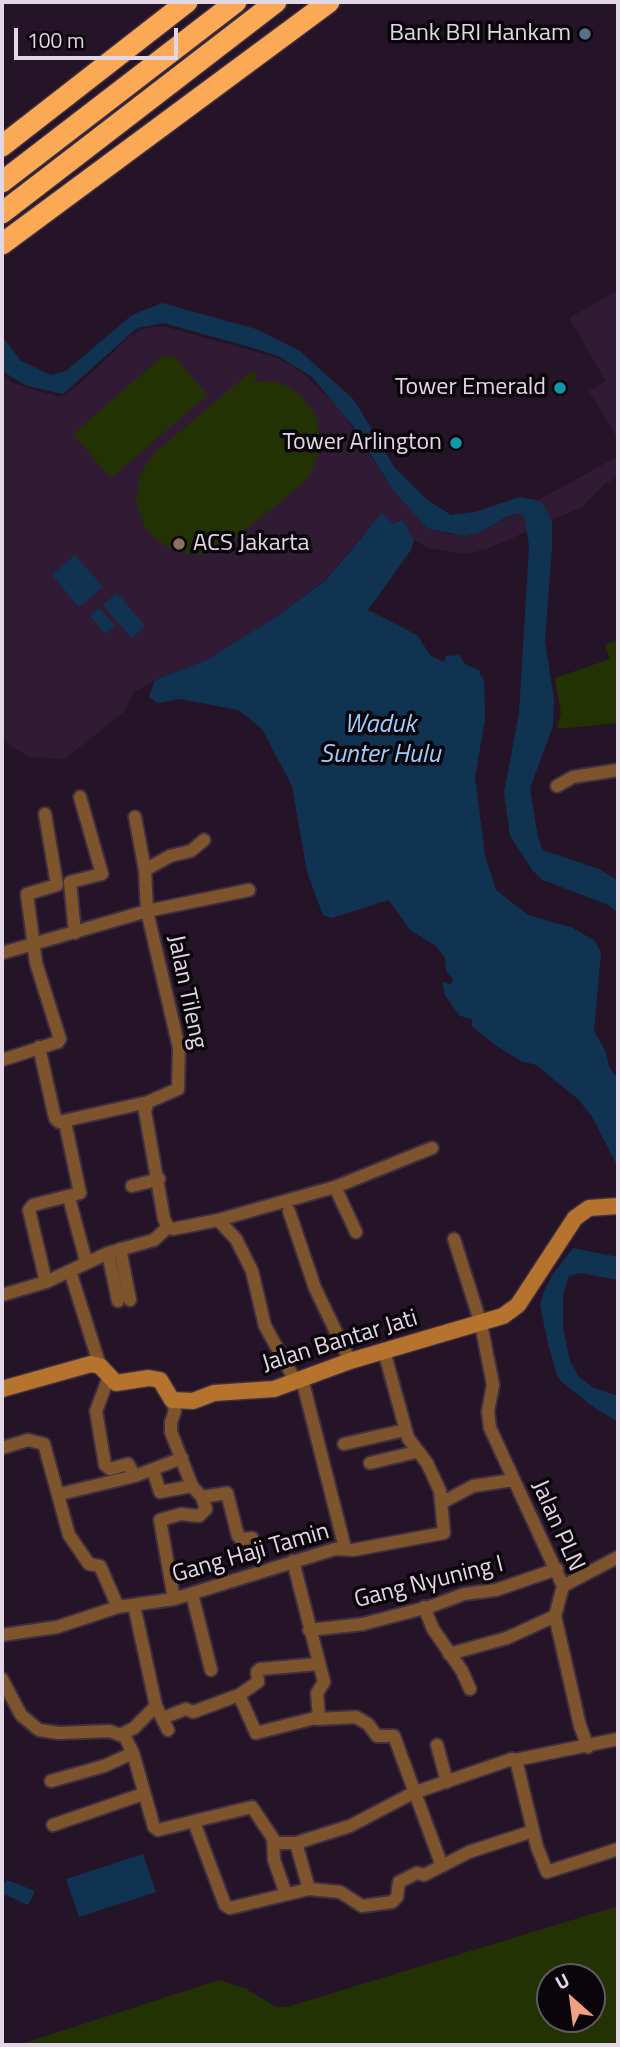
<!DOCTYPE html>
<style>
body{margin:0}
#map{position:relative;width:620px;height:2047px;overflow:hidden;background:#251427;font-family:"Titillium Web",sans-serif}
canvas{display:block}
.frame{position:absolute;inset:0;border:4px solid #e2d7e4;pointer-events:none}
.north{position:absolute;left:536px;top:1963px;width:70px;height:70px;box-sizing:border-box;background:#0a040b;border:2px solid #605862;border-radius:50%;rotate:332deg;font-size:19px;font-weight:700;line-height:28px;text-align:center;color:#e2d7e4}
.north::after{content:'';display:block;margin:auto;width:24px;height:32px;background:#f39f83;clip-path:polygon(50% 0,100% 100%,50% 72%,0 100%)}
.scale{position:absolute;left:14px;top:28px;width:164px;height:32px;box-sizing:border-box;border:4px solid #e2d7e4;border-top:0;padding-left:9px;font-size:21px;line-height:24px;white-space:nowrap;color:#e2d7e4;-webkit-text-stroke:5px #0a040b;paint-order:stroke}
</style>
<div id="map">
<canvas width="620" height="2047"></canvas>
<div class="frame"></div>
<div class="north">U</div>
<div class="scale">100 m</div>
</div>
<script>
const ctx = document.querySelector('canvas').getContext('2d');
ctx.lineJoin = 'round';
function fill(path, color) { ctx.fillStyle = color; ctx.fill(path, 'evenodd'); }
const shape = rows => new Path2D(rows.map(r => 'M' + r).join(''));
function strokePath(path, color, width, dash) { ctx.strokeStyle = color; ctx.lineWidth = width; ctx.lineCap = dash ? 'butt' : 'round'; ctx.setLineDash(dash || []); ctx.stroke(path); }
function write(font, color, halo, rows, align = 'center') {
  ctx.font = font + ' "Titillium Web",sans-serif'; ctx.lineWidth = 7; ctx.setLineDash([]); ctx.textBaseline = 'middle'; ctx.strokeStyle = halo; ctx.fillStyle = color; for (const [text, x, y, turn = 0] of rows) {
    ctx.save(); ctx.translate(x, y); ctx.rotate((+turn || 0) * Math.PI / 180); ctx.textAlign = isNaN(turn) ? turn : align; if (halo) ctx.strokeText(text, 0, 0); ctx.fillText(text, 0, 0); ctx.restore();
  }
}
const built = shape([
 [618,290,618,439,589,391,606,381,569,318],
 [163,326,278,358,303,373,340,409,392,489,428,529,452,535,481,532,618,456,618,477,606,483,582,507,487,549,466,554,429,548,414,540,402,520,361,537,326,579,277,616,207,660,155,680,134,692,124,712,65,759,30,757,10,746,2,736,2,374,13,383,59,397,73,390,129,337,145,328]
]);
const green = shape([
 [164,355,175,357,207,395,111,478,73,434],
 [253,370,258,376,252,382,272,381,286,386,298,393,316,416,321,444,312,471,303,483,222,549,197,555,172,550,151,535,144,525,136,501,140,475,153,454],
 [618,639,618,723,557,729,561,713,555,678,610,659,605,645],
 [618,1906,618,2045,18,2045,219,1980,246,1989,276,2007,287,2007],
 [551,1977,592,1977,592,2019,550,2019]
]);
const water = shape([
 [162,303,256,329,300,351,354,400,395,468,427,500,451,515,475,512,520,497,540,501,546,509,552,522,552,548,545,641,554,699,553,726,530,788,538,838,543,850,599,869,617,880,618,913,608,905,543,880,533,871,510,836,504,793,519,713,529,546,525,518,519,513,508,516,481,532,465,536,428,529,392,489,353,426,312,377,278,356,260,350,164,323,137,328,63,394,27,386,2,371,2,336,21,361,51,375,66,371,132,315],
 [382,513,393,524,402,520,414,540,411,550,368,610,417,635,431,656,444,662,446,656,459,655,465,664,481,671,479,673,484,680,485,720,475,777,485,855,496,890,528,915,573,928,595,941,601,953,594,1031,606,1052,609,1067,618,1079,618,1167,591,1115,579,1100,536,1065,521,1061,495,1045,472,1026,472,1019,460,1016,456,1011,445,995,442,982,451,984,453,980,446,970,445,958,436,946,410,930,389,900,331,918,323,915,307,872,292,786,262,729,238,710,180,699,157,703,149,697,155,680,207,660,277,616,326,580],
 [75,555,103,587,79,607,52,575],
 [117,593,145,626,132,638,103,605],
 [99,608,115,626,106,634,90,616],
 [573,1248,618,1257,618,1280,580,1273,569,1276,563,1295,563,1328,570,1361,579,1377,594,1388,618,1396,618,1422,592,1406,562,1382,557,1376,548,1344,540,1305,543,1294,553,1274],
 [143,1854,156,1892,79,1917,66,1879],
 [7,1880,35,1891,28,1905,4,1894,2,1886]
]);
const street = shape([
 [557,786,573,777,618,770],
 [135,817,145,870,147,911,249,890],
 [145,870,170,856,191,851,204,840],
 [75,933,70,882,102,874,80,797],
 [2,953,147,911,179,1048,178,1089,148,1102,145,1111,164,1219,168,1227,173,1229,218,1220,236,1239,252,1271,265,1326,296,1382],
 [39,1047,55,1118,59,1122,148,1102],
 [2,1060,58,1042,60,1039,36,963,27,894,57,885,45,814],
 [132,1186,159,1179],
 [335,1187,356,1232],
 [69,1198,86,1261],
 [289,1211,315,1288,350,1361],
 [218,1220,335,1187,432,1148],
 [454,1239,481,1324,493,1385,488,1411,490,1428,563,1586,555,1616,580,1726,588,1747],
 [120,1249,130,1300],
 [108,1253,118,1301],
 [70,1271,100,1366],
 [46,1282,29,1210,33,1205,80,1193,65,1122],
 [2,1295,46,1282,108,1253,154,1240,168,1227],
 [108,1379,96,1411,105,1465,110,1469,128,1464,135,1476],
 [302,1379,345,1548],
 [172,1400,175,1411,171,1422,171,1432,192,1486,202,1497,206,1509,199,1516,181,1514,160,1520,174,1599],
 [344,1444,405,1430],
 [2,1448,28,1440,44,1444,69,1535,89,1564,100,1566,118,1607],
 [370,1463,416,1452],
 [153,1470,160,1492,192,1486],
 [60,1494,135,1476,182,1458],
 [202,1497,227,1493,238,1536,241,1539,252,1538,255,1546],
 [443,1502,473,1486,513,1480],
 [563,1586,618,1557],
 [192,1594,211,1670],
 [134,1605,156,1706,168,1730],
 [424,1607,433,1629,462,1671,470,1689],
 [309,1630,363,1624,432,1606,464,1594,496,1590,557,1569],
 [2,1635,57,1627,118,1607,174,1599,335,1549,353,1550,444,1533,440,1491,427,1463,408,1438,384,1351],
 [449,1654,507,1638,555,1616],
 [2,1679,21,1715,39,1730,59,1733,110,1731,125,1737,133,1753,154,1827,158,1830,252,1807,276,1843,296,1843,350,1826,413,1793,512,1759,517,1764,537,1847,547,1872,618,1849],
 [239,1695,256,1733,319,1717,317,1693,324,1682,293,1561],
 [163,1718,186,1709,193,1712,239,1695,258,1682,257,1672,260,1669,318,1664],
 [317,1719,356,1717,368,1724,377,1736,394,1736,442,1866],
 [122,1734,134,1728,156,1706],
 [437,1745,447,1782],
 [515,1760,618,1739],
 [51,1781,104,1766,133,1753],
 [194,1822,225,1905,230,1908,309,1889,340,1892,362,1906,392,1902,397,1897,399,1882,417,1873,424,1875,469,1852,533,1831],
 [53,1825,143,1794],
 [273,1840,274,1860,286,1894],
 [296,1843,309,1889]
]);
const secondary = shape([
 [2,1389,91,1364,100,1366,116,1383,149,1378,160,1380,172,1400,193,1401,214,1393,274,1389,350,1361,503,1316,518,1305,575,1218,589,1208,618,1206]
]);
const highway = shape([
 [2,146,187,2],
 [2,182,236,2],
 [2,213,276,2],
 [2,244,329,2]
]);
const markers = [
 [585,34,7,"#5c6f8a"],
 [560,388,7,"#0f9aa8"],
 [456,443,7,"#0f9aa8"],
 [179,544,7,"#8d6e63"]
];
const poiNames = [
 ["Bank BRI Hankam",571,34],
 ["Tower Emerald",546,388],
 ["Tower Arlington",442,443],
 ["ACS Jakarta",193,544,"left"]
];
const streetNames = [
 ["Jalan Tileng",186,992,78],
 ["Jalan Bantar Jati",340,1342,-17],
 ["Jalan PLN",557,1526,66],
 ["Gang Haji Tamin",251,1554,-16],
 ["Gang Nyuning I",429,1583,-14]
];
const waterNames = [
 ["Waduk",380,726],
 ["Sunter Hulu",380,756]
];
fill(built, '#311b34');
fill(green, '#233203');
fill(water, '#103352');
strokePath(street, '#3f2f41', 16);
strokePath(secondary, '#3f2f41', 19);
strokePath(highway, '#3f2f41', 24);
strokePath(street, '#7d542c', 12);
strokePath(secondary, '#b5732d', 16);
strokePath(highway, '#fba955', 21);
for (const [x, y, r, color] of markers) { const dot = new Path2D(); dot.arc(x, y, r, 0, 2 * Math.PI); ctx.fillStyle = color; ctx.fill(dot); strokePath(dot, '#0a040b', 2.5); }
write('24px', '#e2d7e4', '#0a040b', poiNames, 'right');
write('24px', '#e2d7e4', '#0a040b', streetNames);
write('italic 26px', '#9bcdfd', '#0a040b', waterNames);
</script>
